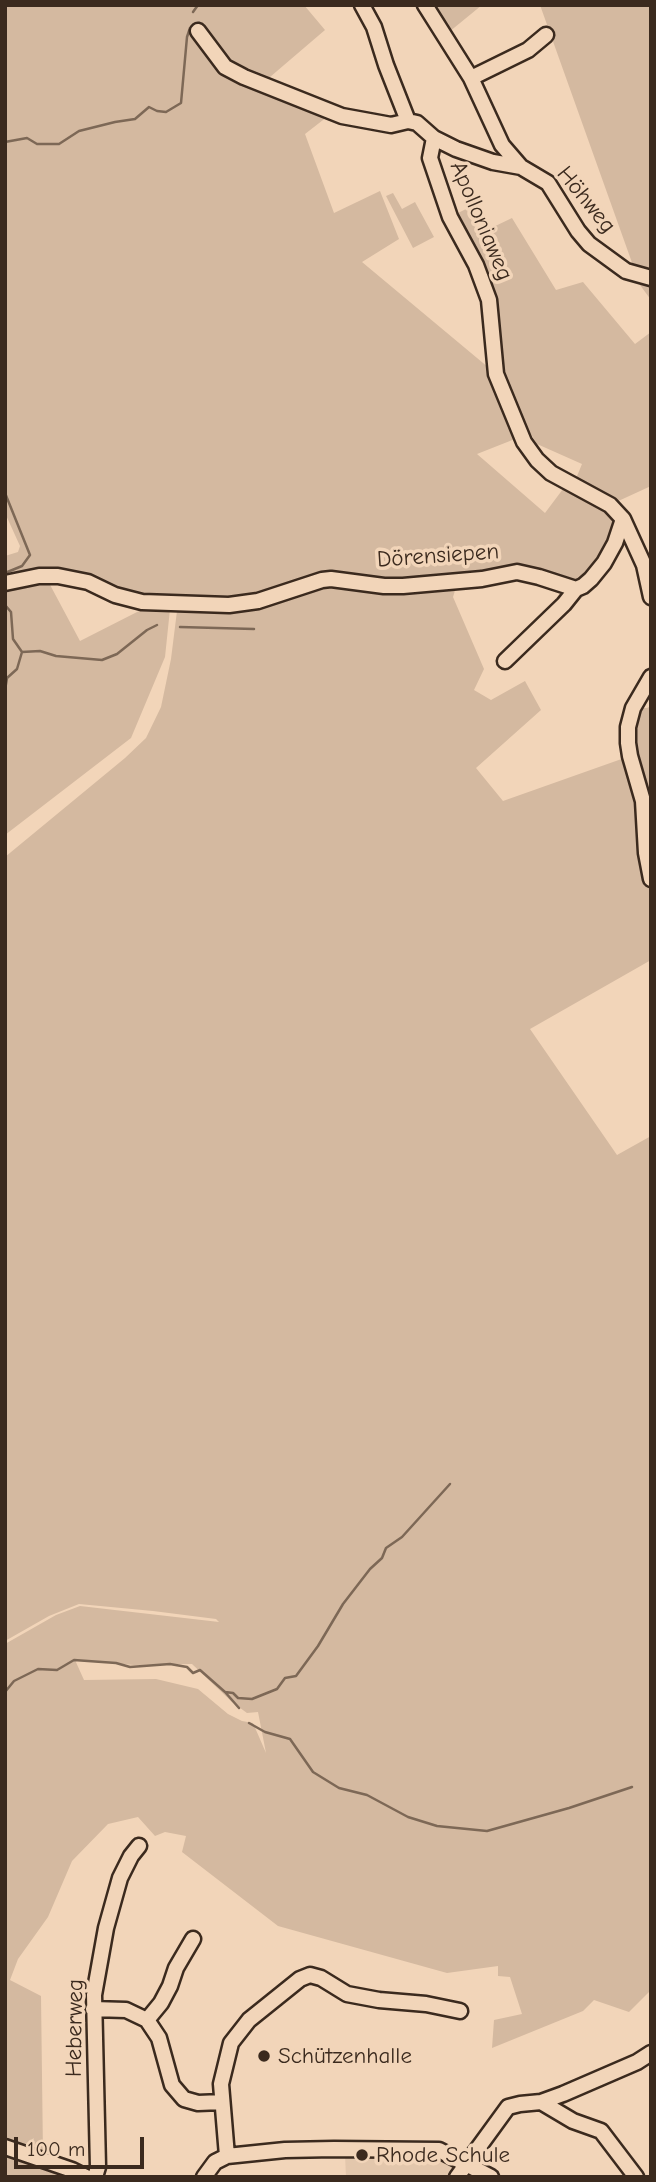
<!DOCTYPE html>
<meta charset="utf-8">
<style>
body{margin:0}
#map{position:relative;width:656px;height:2182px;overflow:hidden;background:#f2d5b9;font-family:"Comic Neue",sans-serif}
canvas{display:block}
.frame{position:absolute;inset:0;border:7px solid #3b2a1e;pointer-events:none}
.scale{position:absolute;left:14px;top:2137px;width:130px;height:32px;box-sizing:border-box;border:4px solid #3b2a1e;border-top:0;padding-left:9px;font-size:21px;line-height:24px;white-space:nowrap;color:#3b2a1e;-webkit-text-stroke:5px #f2d5b9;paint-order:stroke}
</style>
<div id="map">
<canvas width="656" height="2182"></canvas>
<div class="frame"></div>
<div class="scale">100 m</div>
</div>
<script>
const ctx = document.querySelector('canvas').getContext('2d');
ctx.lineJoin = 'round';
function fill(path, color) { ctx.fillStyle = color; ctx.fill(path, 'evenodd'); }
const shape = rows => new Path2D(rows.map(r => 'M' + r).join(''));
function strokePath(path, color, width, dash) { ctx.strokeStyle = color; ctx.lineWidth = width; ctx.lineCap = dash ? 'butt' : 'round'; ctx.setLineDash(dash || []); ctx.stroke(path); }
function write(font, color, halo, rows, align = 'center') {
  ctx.font = font + ' "Comic Neue",sans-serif'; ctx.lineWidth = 7; ctx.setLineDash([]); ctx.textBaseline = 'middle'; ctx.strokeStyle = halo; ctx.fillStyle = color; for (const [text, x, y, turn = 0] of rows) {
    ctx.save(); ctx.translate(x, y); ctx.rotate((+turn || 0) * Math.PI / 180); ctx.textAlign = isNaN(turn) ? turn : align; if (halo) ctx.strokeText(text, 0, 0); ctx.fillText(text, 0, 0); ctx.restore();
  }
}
const built = shape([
 [345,2155,435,2157,454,2165,455,2168,450,2177,346,2177]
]);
const green = shape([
 [5,5,304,5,325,30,263,83,332,113,305,134,334,213,380,191,399,239,362,262,495,373,520,437,477,454,545,513,566,485,608,507,615,519,611,546,588,577,575,584,537,572,509,566,458,581,453,597,484,669,474,690,491,700,525,681,541,710,476,768,503,801,630,756,633,708,647,708,651,706,651,960,530,1029,617,1155,651,1136,651,1990,629,2012,594,2000,583,2011,492,2048,494,2020,522,2014,510,1977,498,1976,498,1966,447,1973,278,1926,182,1852,186,1836,165,1832,155,1836,138,1817,108,1824,72,1861,48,1917,18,1959,10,1980,41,1996,43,2155,5,2141,5,1644,56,1615,80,1606,219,1622,216,1619,153,1611,79,1604,49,1616,5,1641,5,857,125,758,146,738,161,707,171,659,177,611,170,609,165,657,131,738,5,835,5,590,48,581,80,641,139,611,162,605,116,588,88,573,41,570,21,572,5,579,5,556,18,552,20,546,5,513],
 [75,1660,134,1665,192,1664,232,1702,247,1713,258,1712,266,1753,253,1723,242,1721,228,1714,198,1689,156,1679,84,1680],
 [431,5,482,5,449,32],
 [540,5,651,5,651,300,640,285],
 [393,193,402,209,415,202,434,237,413,248,386,196],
 [472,206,485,231,512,218,556,290,583,282,635,344,651,332,651,486,614,503,575,481,582,464,537,444,521,419,502,374,493,302,450,217],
 [5,2151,77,2177,5,2177]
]);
const stream = shape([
 [193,12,198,5],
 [5,142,27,138,37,144,59,144,79,131,115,122,135,119,149,107,157,111,166,112,181,103,187,37,190,28],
 [5,493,30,555,22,566,5,573],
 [5,605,11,612,13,639,22,652,17,669,7,678,5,690],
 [180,627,254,629],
 [22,652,40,651,56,656,102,660,117,654,147,630,157,625],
 [5,1692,14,1681,38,1669,57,1670,74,1660,116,1663,130,1667,170,1664,187,1667,193,1673,200,1670,225,1692,239,1708],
 [225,1692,233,1693,238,1698,252,1699,277,1689,285,1678,296,1676,318,1646,343,1604,370,1569,382,1558,386,1548,402,1537,450,1484],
 [249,1723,265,1732,290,1739,313,1772,339,1788,367,1795,408,1817,437,1826,487,1831,569,1808,632,1787]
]);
const minor = shape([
 [362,5,374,27,386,65,408,121],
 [425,5,471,78,502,145,521,167],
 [198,31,225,67,244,77,342,116,391,125,408,121],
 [471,78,528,50,546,35],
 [408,121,417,123,434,138,456,149,493,162,521,167,548,183,578,231,589,244,626,271,651,278],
 [434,138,430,158,450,217,476,265,489,300,496,374,524,442,537,460,551,473,610,505,623,519,644,565,651,597],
 [5,583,39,576,58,576,88,582,115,595,142,602,229,605,258,601,322,580,331,579,384,586,403,586,482,579,517,572,539,577,576,589,583,586,591,579,604,563,615,543,623,519],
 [505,661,564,604,576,589],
 [651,677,633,708,628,727,628,743,630,756,643,801,646,853,651,879],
 [93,2009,126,2010,147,2020,159,2038,172,2085,184,2099,198,2103,222,2102],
 [147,2020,161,2003,170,1986,176,1968,193,1939],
 [541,2102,573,2121,601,2131,636,2177],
 [5,2147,72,2170,86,2177],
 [227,2156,221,2084,231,2043,249,2020,300,1979,310,1975,321,1978,347,1994,379,2000,426,2004,460,2011],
 [95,2177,98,2167,94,1995,106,1928,120,1878,131,1856,139,1846],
 [204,2177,215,2162,227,2156,285,2150,334,2149,439,2150,491,2177],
 [457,2177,508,2107,520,2104,541,2102,563,2094,637,2062,651,2053]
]);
const markers = [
 [264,2056,7,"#3b2a1e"],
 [362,2155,7,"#3b2a1e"]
];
const streetNames = [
 ["Höhweg",586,200,51],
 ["Apolloniaweg",481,221,67],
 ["Dörensiepen",438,556,-4],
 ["Heberweg",75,2028,-89]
];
const poiNames = [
 ["Schützenhalle",278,2056],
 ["Rhode Schule",376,2155]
];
fill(built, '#e3c7ac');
fill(green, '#d4b9a0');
strokePath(stream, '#7d6856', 2.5);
strokePath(minor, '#3b2a1e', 19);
strokePath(minor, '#f2d5b9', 14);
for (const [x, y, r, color] of markers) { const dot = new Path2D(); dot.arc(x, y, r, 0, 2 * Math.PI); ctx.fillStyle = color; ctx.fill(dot); strokePath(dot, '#f2d5b9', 2.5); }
write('23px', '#3b2a1e', '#f2d5b9', streetNames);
write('23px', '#3b2a1e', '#f2d5b9', poiNames, 'left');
</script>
